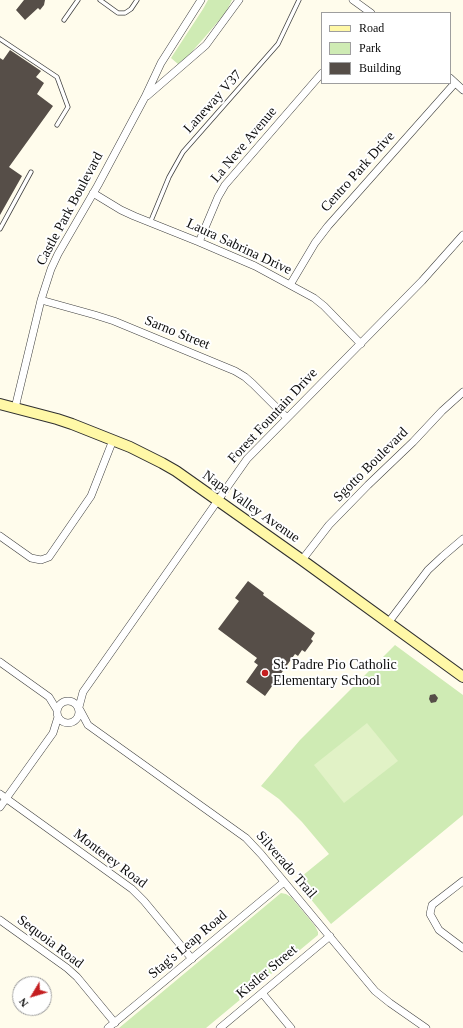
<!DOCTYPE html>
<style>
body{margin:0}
#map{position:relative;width:463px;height:1028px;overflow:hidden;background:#fffcec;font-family:"Times New Roman",serif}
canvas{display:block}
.legend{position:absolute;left:321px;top:12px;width:130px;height:72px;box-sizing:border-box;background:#fff;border:1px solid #9e9e9e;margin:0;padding:5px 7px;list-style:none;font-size:12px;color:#0d0d0d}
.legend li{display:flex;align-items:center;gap:8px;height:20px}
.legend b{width:20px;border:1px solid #9e9e9e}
.north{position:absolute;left:12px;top:976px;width:40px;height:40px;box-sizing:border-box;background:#fff;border:1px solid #9e9e9e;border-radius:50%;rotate:232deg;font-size:11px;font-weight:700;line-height:16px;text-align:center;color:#0d0d0d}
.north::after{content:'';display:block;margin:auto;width:14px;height:18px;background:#c41e20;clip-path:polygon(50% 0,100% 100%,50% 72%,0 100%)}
</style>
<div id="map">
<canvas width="463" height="1028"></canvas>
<ul class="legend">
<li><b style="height:5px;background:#fff8a7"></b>Road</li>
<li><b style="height:11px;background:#cfebb4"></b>Park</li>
<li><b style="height:11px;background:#564e48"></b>Building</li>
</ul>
<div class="north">N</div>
</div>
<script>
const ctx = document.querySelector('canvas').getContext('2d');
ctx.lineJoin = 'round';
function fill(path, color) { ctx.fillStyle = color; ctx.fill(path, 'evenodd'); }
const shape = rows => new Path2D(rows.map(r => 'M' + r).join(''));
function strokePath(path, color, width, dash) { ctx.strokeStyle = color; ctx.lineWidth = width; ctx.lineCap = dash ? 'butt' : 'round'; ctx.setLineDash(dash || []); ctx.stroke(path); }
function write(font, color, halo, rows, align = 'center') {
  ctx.font = font + ' "Times New Roman",serif'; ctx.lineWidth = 4; ctx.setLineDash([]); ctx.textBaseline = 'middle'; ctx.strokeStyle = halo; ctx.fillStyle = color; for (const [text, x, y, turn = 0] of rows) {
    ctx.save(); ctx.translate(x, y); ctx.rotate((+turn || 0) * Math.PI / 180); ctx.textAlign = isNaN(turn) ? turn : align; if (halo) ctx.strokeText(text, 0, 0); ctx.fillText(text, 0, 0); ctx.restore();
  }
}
const green = shape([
 [208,0,232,0,226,12,204,38,188,56,178,64,171,58,203,9],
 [395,645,463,695,463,815,331,924,296,881,329,854,302,822,279,799,261,786,300,740],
 [281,893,286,894,291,897,315,926,318,932,318,935,206,1028,119,1028]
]);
const pitch = shape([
 [367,723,398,761,344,803,314,765]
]);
const building = shape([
 [24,0,45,0,44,5,40,10,38,8,25,20,16,10],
 [10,50,41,71,36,77,44,83,37,94,53,106,9,167,22,176,0,215,0,58,3,60],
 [248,581,264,593,263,595,315,633,311,639,313,641,305,652,302,650,298,656,295,654,265,696,246,682,258,665,254,662,257,658,218,629,239,601,235,598],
 [435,694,438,698,436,702,431,703,429,699,430,695]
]);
const lane = shape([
 [100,0,118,13,125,13,131,9,137,0],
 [64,20,78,0],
 [0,39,57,77,68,107,57,125],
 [150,223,169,177,183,152,278,44,299,0],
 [0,229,31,172]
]);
const street = shape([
 [353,0,371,13],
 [450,78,463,90],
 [147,96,206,45,239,0],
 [93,193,121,210,134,216,199,242,255,266,290,285,314,298,324,306,361,344],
 [199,242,218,197,225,185,322,73],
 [290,285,315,243,328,226,455,83],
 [41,300,95,315,114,321,235,371,245,377,253,384,287,418],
 [15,408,41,300,51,269,58,254,98,185,145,97,161,63,201,0],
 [0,536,31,558,41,560,49,557,91,496,113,440],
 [302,560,329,525,368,485,413,442,442,411,463,392],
 [388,623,428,570,443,556,463,539],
 [0,662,49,697,57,710],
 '57 712a11 11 0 1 1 22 0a11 11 0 1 1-22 0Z',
 [79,707,83,692,247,459,422,281,463,235],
 [80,710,88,725,246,838,261,854,375,991,390,1003,426,1028],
 [0,794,132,889,144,901,192,959],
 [0,807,53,733,58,717],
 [463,881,432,905,430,914,439,930,463,948],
 [0,920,67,968,77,977,115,1023],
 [262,993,291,1028],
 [108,1028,284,882],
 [220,1028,330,936]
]);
const secondary = shape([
 [0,404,57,419,72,424,130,447,162,463,176,471,302,560,463,677]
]);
const markers = [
 [265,673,4,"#c41e20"]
];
const streetNames = [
 ["Laneway V37",213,102,-48],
 ["La Neve Avenue",244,145,-50],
 ["Centro Park Drive",358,172,-48],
 ["Castle Park Boulevard",70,209,-62],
 ["Laura Sabrina Drive",239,247,25],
 ["Sarno Street",177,333,22],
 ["Forest Fountain Drive",273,416,-47],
 ["Sgotto Boulevard",371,465,-45],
 ["Napa Valley Avenue",251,507,35],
 ["Monterey Road",110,859,37],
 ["Silverado Trail",286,865,49],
 ["Sequoia Road",50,942,37],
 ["Stag's Leap Road",188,945,-40],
 ["Kistler Street",267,972,-40]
];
const poiNames = [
 ["St. Padre Pio Catholic",273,665],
 ["Elementary School",273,681]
];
fill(green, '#cfebb4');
fill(pitch, '#e1f2c6');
fill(building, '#564e48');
strokePath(lane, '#404040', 5);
strokePath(street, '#404040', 8);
strokePath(secondary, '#2f2f2f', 12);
strokePath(lane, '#fff', 3.5);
strokePath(street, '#fff', 7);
strokePath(secondary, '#fff8a7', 10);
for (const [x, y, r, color] of markers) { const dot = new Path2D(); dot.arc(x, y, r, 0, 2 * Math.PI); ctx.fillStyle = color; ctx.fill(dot); strokePath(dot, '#fff', 1.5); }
write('14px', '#0d0d0d', '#fff', streetNames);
write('14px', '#0d0d0d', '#fff', poiNames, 'left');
</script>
